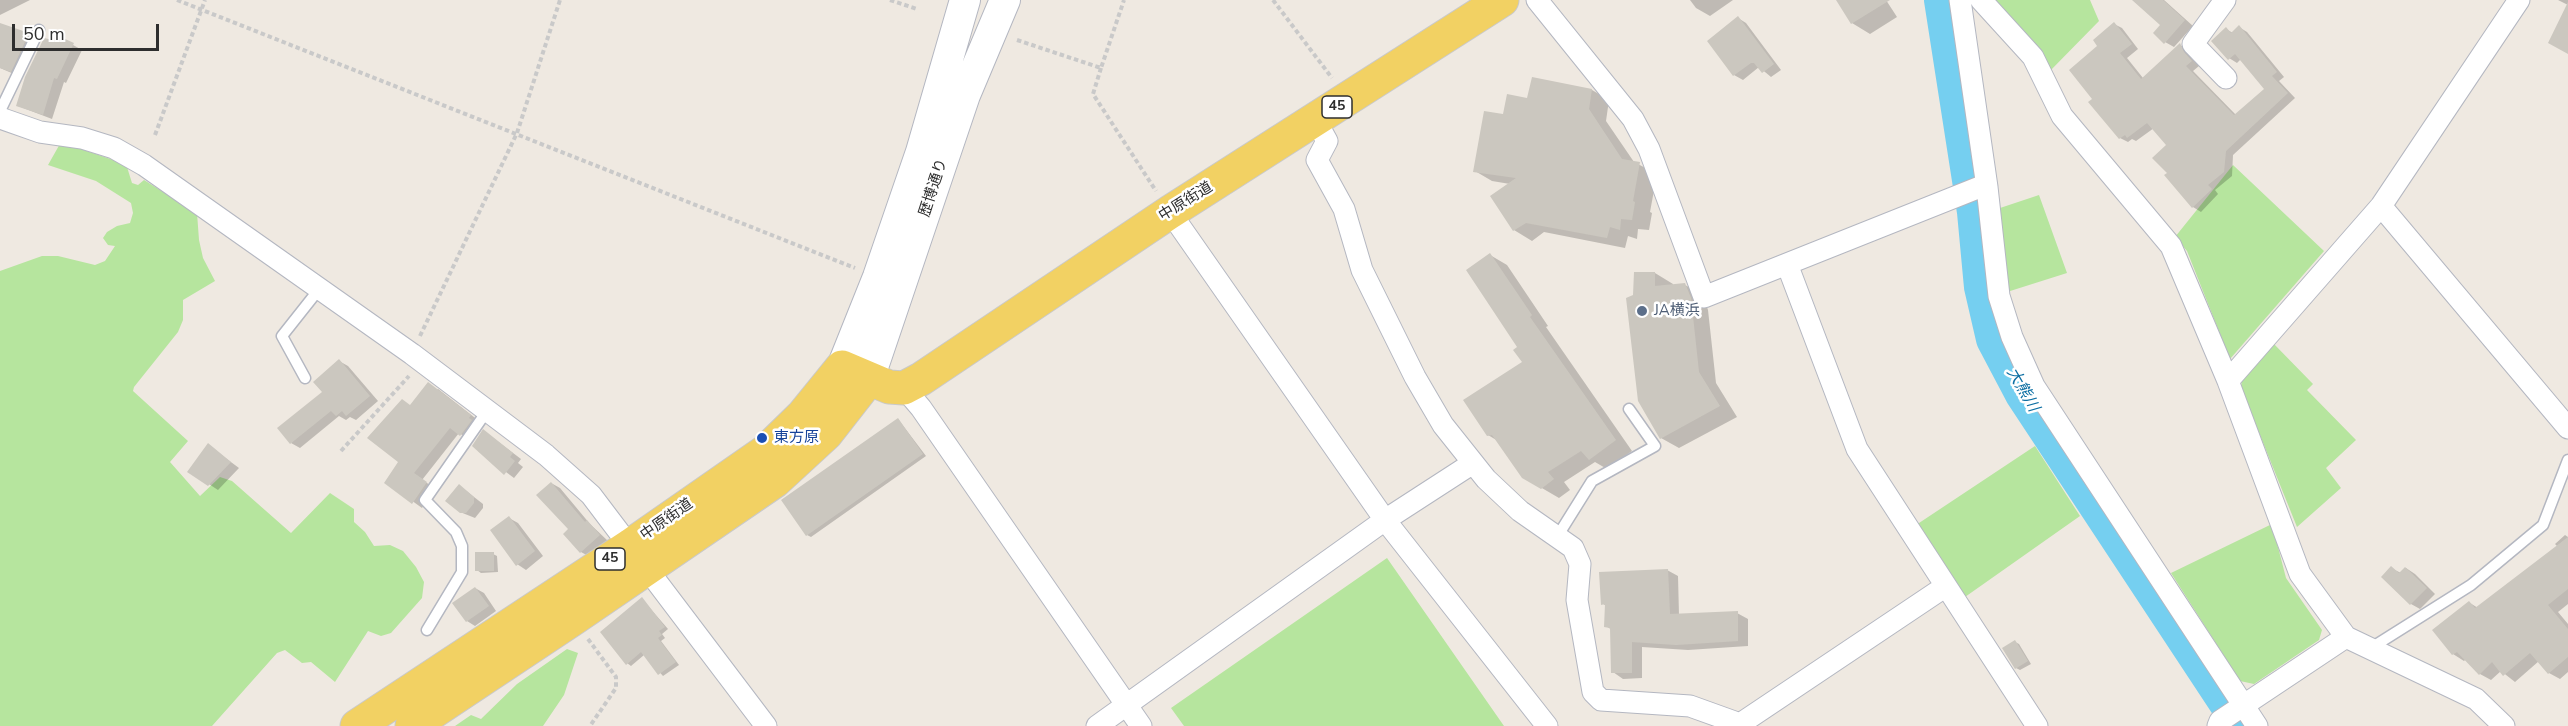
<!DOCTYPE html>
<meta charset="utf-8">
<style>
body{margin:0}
#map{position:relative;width:2568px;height:726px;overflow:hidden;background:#efe9e1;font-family:"Nunito Sans",sans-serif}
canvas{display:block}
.scale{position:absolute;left:12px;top:24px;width:147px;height:27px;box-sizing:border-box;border:3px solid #2e2e2e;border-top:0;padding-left:8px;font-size:18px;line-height:21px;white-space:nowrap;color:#2e2e2e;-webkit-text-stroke:4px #fff;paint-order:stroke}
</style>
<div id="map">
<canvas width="2568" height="726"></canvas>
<div class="scale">50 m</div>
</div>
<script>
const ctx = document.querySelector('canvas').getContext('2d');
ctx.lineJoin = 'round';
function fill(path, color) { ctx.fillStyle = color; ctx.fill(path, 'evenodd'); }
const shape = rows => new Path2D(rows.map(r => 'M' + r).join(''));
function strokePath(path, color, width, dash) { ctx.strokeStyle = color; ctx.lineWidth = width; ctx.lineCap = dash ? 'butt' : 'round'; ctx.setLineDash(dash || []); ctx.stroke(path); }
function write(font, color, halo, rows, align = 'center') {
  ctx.font = font + ' "Nunito Sans","Noto Sans JP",sans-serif'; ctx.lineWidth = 5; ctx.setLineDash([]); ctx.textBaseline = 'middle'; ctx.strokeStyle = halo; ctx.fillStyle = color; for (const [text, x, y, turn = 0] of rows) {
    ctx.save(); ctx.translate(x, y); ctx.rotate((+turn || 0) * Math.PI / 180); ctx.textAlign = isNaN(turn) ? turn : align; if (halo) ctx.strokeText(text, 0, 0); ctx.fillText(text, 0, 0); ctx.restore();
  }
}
const green = shape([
 [1992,0,2090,0,2099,21,2049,72],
 [61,142,119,162,127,167,132,183,138,185,144,180,197,213,199,240,203,258,215,281,183,300,183,320,178,332,134,387,133,391,188,441,170,462,200,496,220,477,232,481,291,533,330,493,354,509,354,522,365,532,374,546,390,545,403,551,416,567,424,582,422,598,391,633,381,636,368,631,335,682,311,662,302,663,285,650,277,653,212,726,0,726,0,271,42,256,58,256,95,265,105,261,115,246,108,245,103,238,107,232,117,226,130,223,133,213,131,203,96,181,48,165],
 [2233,165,2324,251,2230,359,2187,251,2175,237],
 [2039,195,2067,273,2007,292,2000,208],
 [2273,343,2313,384,2307,390,2356,440,2326,468,2341,488,2297,527,2241,388,2242,379],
 [2035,446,2080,516,1965,597,1916,525],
 [2272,524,2286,578,2322,630,2319,640,2254,684,2240,681,2171,573],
 [1387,558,1504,726,1184,726,1171,708],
 [567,649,578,653,564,695,543,726,455,726,471,715,481,719,517,684]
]);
const shadow = shape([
 [0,0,30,0,0,15],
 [1690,0,1733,0,1710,16,1696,8],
 [1837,0,1886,0,1897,17,1870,34,1852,23],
 [2134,0,2164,0,2193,26,2174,47,2165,42,2162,25],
 [2558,0,2568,0,2568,5],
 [1738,18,1746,23,1781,70,1771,77,1759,67,1743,80,1734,75],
 [2114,24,2122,28,2138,49,2127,58,2143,78,2180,45,2187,49,2191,58,2199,66,2193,71,2236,115,2266,89,2241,59,2237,63,2229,58,2226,29,2233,33,2239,27,2247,32,2284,77,2279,81,2295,98,2233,155,2232,176,2215,190,2218,194,2201,212,2193,207,2166,175,2169,173,2168,145,2154,128,2136,141,2132,139,2128,142,2120,138,2099,46],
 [0,25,39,40,21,77,0,68],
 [54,41,73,45,82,50,66,83,64,82,52,119,18,106],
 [1592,90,1609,100,1606,121,1634,162,1657,174,1650,212,1652,213,1649,230,1638,229,1637,239,1628,236,1625,248,1544,232,1532,241,1514,230,1492,196,1510,184,1492,181,1475,171,1504,116,1529,99],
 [1490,255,1507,265,1548,326,1546,327,1632,451,1607,469,1595,462,1564,482,1570,490,1559,498,1523,477,1498,441,1488,435,1524,362],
 [1635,273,1655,273,1673,284,1673,286,1685,285,1703,295,1708,310,1716,383,1737,417,1679,448,1661,438,1635,297],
 [339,361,348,366,378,401,356,420,350,417,346,420,339,416,300,448,291,443,324,393],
 [438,389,479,421,470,440,459,433,422,480,435,488,422,508,386,482,400,462,411,406],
 [898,419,926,456,811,537,807,535],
 [484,431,521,459,518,463,523,467,514,478,478,451],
 [208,445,239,468,218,490,189,471],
 [551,483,560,488,590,524,608,541,590,557,581,552],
 [460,486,483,504,483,508,475,518,460,512],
 [509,518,518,523,543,556,526,570,517,564],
 [2565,535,2568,537,2568,604,2558,612,2568,624,2568,672,2560,679,2549,673,2539,661,2515,682,2501,671,2491,680,2480,674,2466,659,2464,661,2453,654,2434,631,2470,603,2478,608,2558,547,2555,544],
 [493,554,497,556,498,572,481,573,477,570],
 [2391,568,2401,573,2406,568,2415,574,2435,594,2420,609,2411,604,2383,577],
 [1667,570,1678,576,1679,615,1737,613,1748,619,1748,646,1688,650,1642,647,1642,678,1623,679,1613,672,1612,630,1606,626,1607,606,1603,604],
 [475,588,484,593,496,611,475,626,467,621],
 [642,599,668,629,662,634,665,638,661,641,679,665,663,676,644,655,631,666,627,663],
 [2015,642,2019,644,2031,664,2020,670,2016,668]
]);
const river = shape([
 [1942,0,1975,212,1982,287,1994,339,2023,394,2242,726]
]);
const building = shape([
 [1836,0,1890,0,1851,24],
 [2132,0,2163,0,2185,20,2164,44,2153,33,2160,25],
 [2568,2,2568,54,2548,43],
 [1738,16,1774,64,1762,73,1754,63,1751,63,1733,76,1707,41],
 [2114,22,2132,44,2120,53,2141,79,2180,43,2184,52,2192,61,2186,66,2234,115,2264,89,2235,54,2228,60,2211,41,2226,27,2231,33,2239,25,2277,72,2272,76,2288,93,2226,151,2224,172,2208,185,2212,189,2192,208,2164,175,2167,173,2152,158,2166,145,2147,123,2127,138,2125,135,2119,139,2088,102,2092,99,2069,70,2097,46,2093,40],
 [0,23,29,33,11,72,0,68],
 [56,35,74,43,57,79,54,78,43,115,16,106,25,77,44,38,53,40],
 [1532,77,1592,89,1589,109,1622,159,1640,162,1633,201,1635,202,1632,220,1621,219,1620,230,1610,227,1607,238,1526,223,1513,231,1490,196,1516,178,1473,172,1484,111,1503,114,1507,94,1527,98],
 [1490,253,1532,315,1530,317,1616,440,1589,460,1581,451,1548,472,1554,479,1541,489,1522,478,1492,435,1487,436,1463,400,1522,362,1513,350,1517,347,1466,270],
 [1634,272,1655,272,1655,286,1685,283,1691,298,1699,372,1720,406,1660,439,1638,401,1626,298,1633,295],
 [339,359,370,396,346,416,342,411,336,416,331,411,290,444,277,428,322,392,313,382],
 [428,382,471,415,469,418,472,420,460,436,450,428,414,473,427,482,412,504,384,483,398,462,367,438,402,399,410,405],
 [898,418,923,454,806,536,781,500],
 [483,429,513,453,510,457,515,461,504,475,472,446],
 [208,443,231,462,208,486,187,472],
 [551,482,585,522,587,520,600,535,580,553,563,534,568,529,536,495],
 [459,484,474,497,474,503,466,513,460,513,445,501],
 [509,516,535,551,516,566,490,530],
 [2568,537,2568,589,2548,605,2568,629,2568,657,2548,674,2530,653,2503,676,2492,662,2479,675,2457,652,2452,655,2432,630,2469,601,2475,608],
 [475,552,494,552,494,571,475,571],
 [2391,566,2399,573,2405,567,2427,588,2410,605,2381,577],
 [1668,569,1670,614,1738,611,1738,641,1676,645,1632,642,1632,673,1611,673,1610,628,1604,627,1605,604,1601,605,1599,572],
 [475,587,489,606,466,622,452,603],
 [642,597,665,627,659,631,662,635,658,638,676,662,658,675,641,652,626,665,600,632],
 [2015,640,2028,661,2015,669,2002,648]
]);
const path = shape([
 [177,0,855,268],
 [890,0,917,9],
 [1273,0,1332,78],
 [1017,40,1101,68,1124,0],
 [1101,68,1093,94,1156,191],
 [155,135,205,0],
 [420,336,517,133,560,0],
 [341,451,409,376],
 [588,639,616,677,616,688,590,726]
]);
const lane = shape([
 [0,111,39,30],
 [305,378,282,336,320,288],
 [1557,537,1592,481,1655,446,1629,409],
 [427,630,462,572,462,546,456,532,425,500,487,411],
 [2371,648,2471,585,2543,525,2568,460]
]);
const street = shape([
 [1537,0,1633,119,1649,149,1704,297,1980,187,1987,187],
 [1960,0,1987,187,1999,296,2012,337,2034,386,2257,726],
 [1981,0,2033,57,2062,116,2171,246,2228,381,2300,574,2346,637,2476,699,2504,726],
 [2225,0,2193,44,2226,78],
 [0,118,40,132,82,138,114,148,144,165,412,354,546,455,591,495,766,726],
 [1316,121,1327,141,1317,160,1344,209,1362,270,1415,377,1443,425,1486,479,1520,511,1573,548,1580,564,1577,600,1593,692,1601,700,1690,706,1740,724],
 [2381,206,2568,428],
 [1170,212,1385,520,1547,726],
 [1787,264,1857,449,2037,726],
 [2228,381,2381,206,2519,0],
 [904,388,921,408,1141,726],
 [1097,726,1385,520,1473,463],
 [1737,726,1946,586],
 [2218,726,2220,721,2346,637]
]);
const secondary = shape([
 [842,367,878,277,921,152,965,0],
 [869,379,965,95,1005,0]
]);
const primary = shape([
 [357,726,631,545,766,451,803,415,842,367,889,387,904,388,921,379,1170,212,1502,0],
 [412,726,573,619,775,481,826,434,869,379]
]);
const markers = [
 [1642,311,6,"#5c6f8a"],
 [762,438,6,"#1a4fb4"]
];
const shields = [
 [1337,107,30],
 [610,559,30]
];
const shieldNames = [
 ["45",1337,107],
 ["45",610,559]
];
const streetNames = [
 ["歴博通り",934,188,-72],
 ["中原街道",1186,202,-32],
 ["中原街道",667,520,-35]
];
const serviceNames = [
 ["JA横浜",1654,311]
];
const transitNames = [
 ["東方原",774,438]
];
const waterNames = [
 ["大熊川",2022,390,60]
];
fill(green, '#b6e59e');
fill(shadow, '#0003');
strokePath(river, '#75cff0', 36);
fill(building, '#cbc7bf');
strokePath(lane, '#b4b7c1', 13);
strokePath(street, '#b4b7c1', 23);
strokePath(secondary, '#b4b7c1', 32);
strokePath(primary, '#c9c9c9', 35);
strokePath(path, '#c9c9c9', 4, [4.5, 3]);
strokePath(lane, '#fff', 10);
strokePath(street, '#fff', 21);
strokePath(secondary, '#fff', 30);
strokePath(primary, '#f2d163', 33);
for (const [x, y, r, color] of markers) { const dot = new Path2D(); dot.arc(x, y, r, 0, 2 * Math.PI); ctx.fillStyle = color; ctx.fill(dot); strokePath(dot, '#fff', 2); }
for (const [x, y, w] of shields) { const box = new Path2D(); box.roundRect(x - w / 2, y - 11, w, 22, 4.5); ctx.fillStyle = '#fff'; ctx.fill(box); strokePath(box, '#2e2e2e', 1.5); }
write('bold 14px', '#2e2e2e', null, shieldNames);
write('15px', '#2e2e2e', '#fff', streetNames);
write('15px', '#4e5e75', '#fff', serviceNames, 'left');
write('15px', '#164399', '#fff', transitNames, 'left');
write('italic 16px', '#0d6fa3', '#fff', waterNames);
</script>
